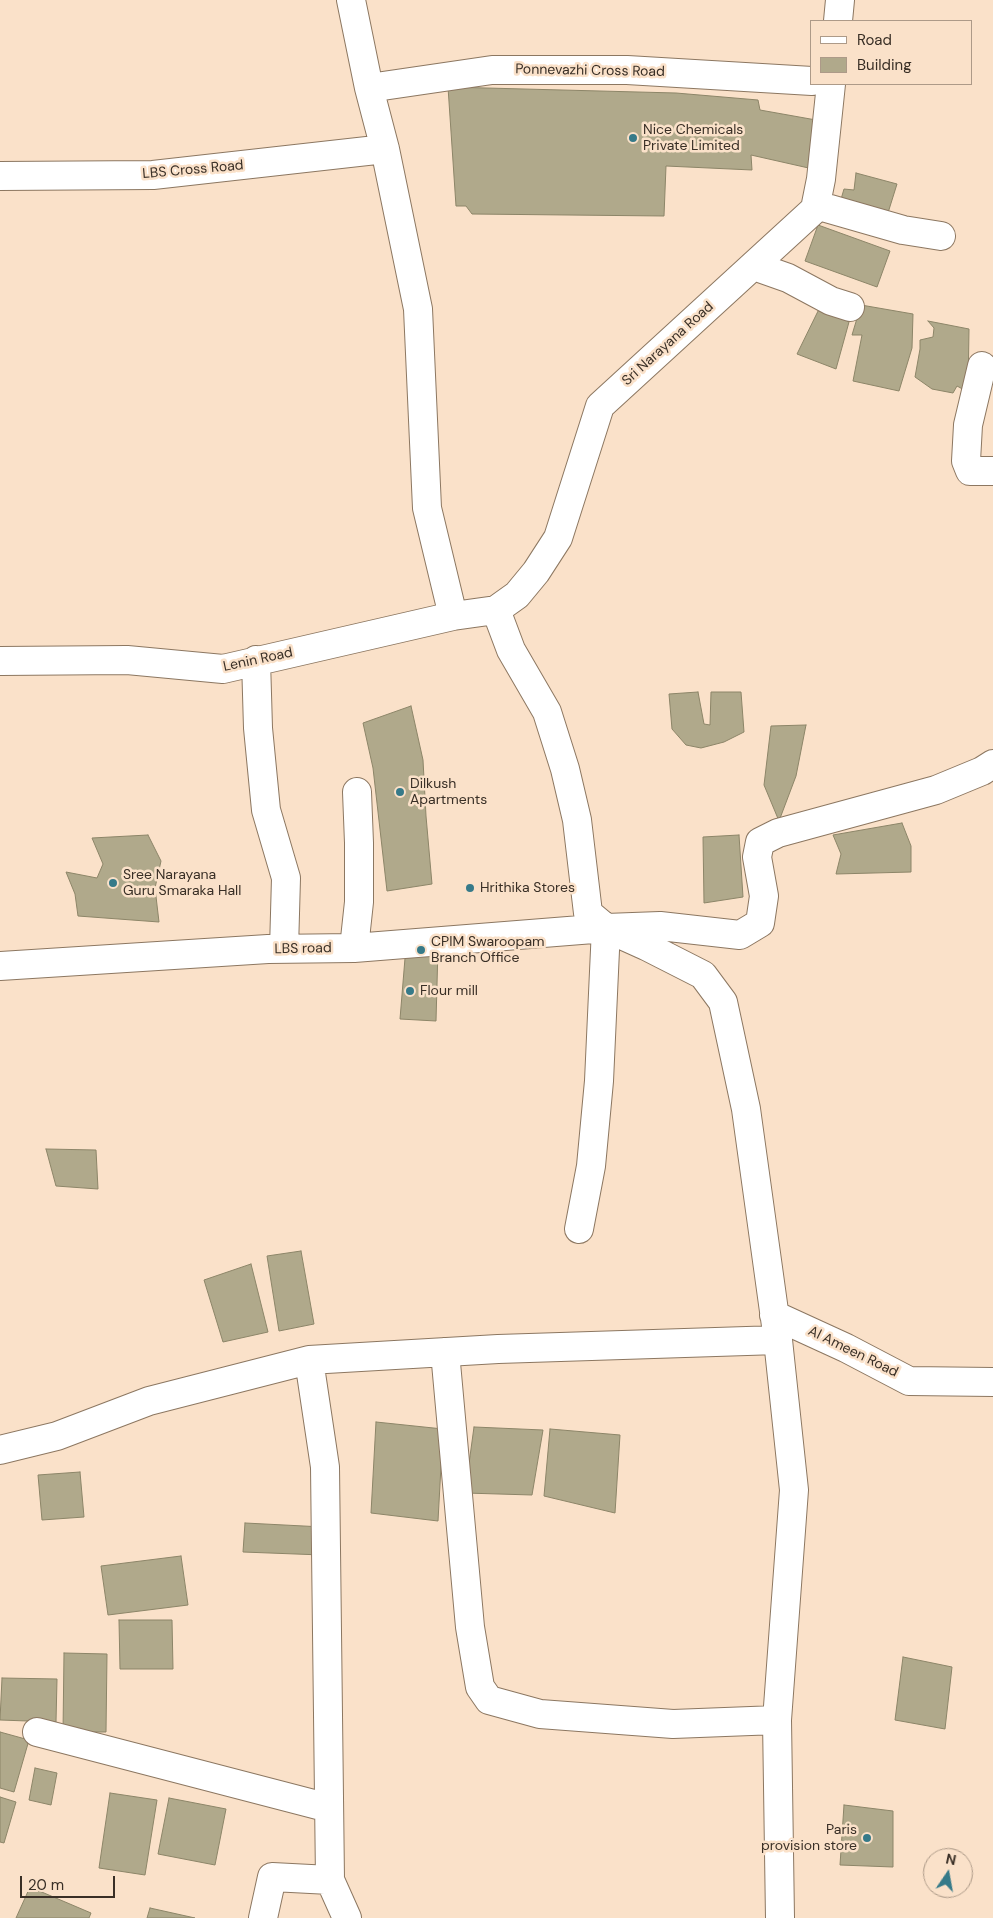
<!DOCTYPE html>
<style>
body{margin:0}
#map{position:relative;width:993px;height:1918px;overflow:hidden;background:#fae1c9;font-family:"DM Sans",sans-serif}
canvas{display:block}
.legend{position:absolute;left:810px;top:20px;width:162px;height:65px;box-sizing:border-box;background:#fae1c9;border:1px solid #ad9a88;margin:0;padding:6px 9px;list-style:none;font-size:15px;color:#392f26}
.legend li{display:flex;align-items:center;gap:10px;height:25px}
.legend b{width:25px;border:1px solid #ad9a88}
.north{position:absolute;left:923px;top:1848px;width:50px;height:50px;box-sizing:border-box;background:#fae1c9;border:1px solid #ad9a88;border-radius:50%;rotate:12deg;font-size:14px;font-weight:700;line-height:20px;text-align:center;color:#392f26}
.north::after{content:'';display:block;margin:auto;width:18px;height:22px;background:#367a89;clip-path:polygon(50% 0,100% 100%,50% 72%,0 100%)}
.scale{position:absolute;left:20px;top:1876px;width:95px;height:22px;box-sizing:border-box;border:2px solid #392f26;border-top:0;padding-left:6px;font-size:15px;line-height:18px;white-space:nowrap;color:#392f26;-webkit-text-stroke:4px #fae1c9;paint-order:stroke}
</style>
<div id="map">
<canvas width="993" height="1918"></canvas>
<ul class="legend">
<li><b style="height:6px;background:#fff"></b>Road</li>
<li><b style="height:14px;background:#b0a98b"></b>Building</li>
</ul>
<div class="north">N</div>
<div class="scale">20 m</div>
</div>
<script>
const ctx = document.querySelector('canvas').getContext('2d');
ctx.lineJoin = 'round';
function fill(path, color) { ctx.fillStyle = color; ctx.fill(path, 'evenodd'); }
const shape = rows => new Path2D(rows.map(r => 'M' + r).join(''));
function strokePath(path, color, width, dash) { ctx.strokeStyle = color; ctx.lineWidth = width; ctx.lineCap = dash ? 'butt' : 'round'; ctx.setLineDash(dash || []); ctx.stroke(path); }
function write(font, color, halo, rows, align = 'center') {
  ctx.font = font + ' "DM Sans",sans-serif'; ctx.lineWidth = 5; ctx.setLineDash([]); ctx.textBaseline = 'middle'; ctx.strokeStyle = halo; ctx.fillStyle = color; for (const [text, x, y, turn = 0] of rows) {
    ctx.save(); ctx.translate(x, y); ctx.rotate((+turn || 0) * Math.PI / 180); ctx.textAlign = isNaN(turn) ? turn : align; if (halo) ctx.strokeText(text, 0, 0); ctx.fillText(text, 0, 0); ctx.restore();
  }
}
const building = shape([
 [448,87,676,93,758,100,760,110,816,120,813,169,751,155,752,170,666,166,664,216,472,214,466,206,456,206,448,87],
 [856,173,897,184,887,216,839,206,844,189,854,190,856,173],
 [818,225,890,251,877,287,805,261,818,225],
 [821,305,849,322,836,369,797,354,821,305],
 [861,305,913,314,912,348,899,391,853,381,862,335,852,335,861,305],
 [928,321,969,329,968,392,957,386,953,393,932,389,915,377,920,349,920,340,933,337,934,328,928,321],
 [698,692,704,724,710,725,711,692,741,692,744,732,724,742,701,748,686,745,672,729,669,694,698,692],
 [411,706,423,760,426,816,432,884,387,891,373,768,363,723,411,706],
 [806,725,796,776,779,821,764,785,771,726,806,725],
 [902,823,911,846,911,872,836,874,841,854,833,835,902,823],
 [148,835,161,861,155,888,159,922,78,916,75,894,66,872,97,878,103,864,92,838,148,835],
 [739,835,743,897,704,903,703,837,739,835],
 [406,946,438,948,436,1021,400,1019,406,946],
 [46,1149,96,1150,98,1189,56,1186,46,1149],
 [301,1251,314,1324,279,1331,267,1256,301,1251],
 [251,1264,268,1332,223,1342,204,1280,251,1264],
 [376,1422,443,1429,438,1521,371,1513,376,1422],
 [474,1427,543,1430,532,1495,465,1493,474,1427],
 [550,1429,620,1435,615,1513,544,1496,550,1429],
 [80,1472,84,1517,42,1520,38,1475,80,1472],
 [245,1523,323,1527,322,1555,243,1552,245,1523],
 [181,1556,188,1605,108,1615,101,1566,181,1556],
 [119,1620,172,1620,173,1669,120,1669,119,1620],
 [64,1653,107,1654,106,1732,63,1732,64,1653],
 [903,1657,952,1667,945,1729,895,1720,903,1657],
 [2,1678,57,1679,56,1722,0,1720,2,1678],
 [0,1732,29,1740,14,1792,0,1788,0,1732],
 [35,1768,57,1773,51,1805,29,1800,35,1768],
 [110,1793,157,1800,145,1875,99,1868,110,1793],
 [0,1797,16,1802,4,1843,0,1842,0,1797],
 [169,1798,226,1809,215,1865,158,1854,169,1798],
 [844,1805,893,1811,893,1867,840,1865,844,1805],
 [30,1887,91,1913,89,1918,16,1918,30,1887],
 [150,1908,195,1918,147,1918,150,1908]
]);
const minor = shape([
 [351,0,369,88,385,149,418,309,427,508,453,616,496,610,511,650,547,712,565,769,577,820,588,913,606,928,646,946,703,975,723,1002,746,1109,778,1340,794,1490,777,1720,780,1918],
 [838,21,840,0],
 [369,88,492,70,627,70,812,81],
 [0,176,153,175,385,149],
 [816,205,903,230,941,236],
 [754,266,788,278,831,301,850,307],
 [982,366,968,425,966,461,970,471,993,471],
 [496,610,517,595,536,572,558,538,600,406,815,209,821,179,831,84],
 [256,660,258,728,266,810,286,878,284,949],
 [0,661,127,660,223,669,453,616],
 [354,948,359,902,359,843,357,792],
 [0,966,268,949,354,948,606,928,660,926,740,935,760,923,764,896,757,857,760,842,778,833,936,790,982,771,993,764],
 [579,1229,591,1166,599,1081,606,928],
 [774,1315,846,1348,909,1381,993,1382],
 [445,1352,470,1627,480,1687,489,1700,540,1714,673,1724,777,1720],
 [309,1360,325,1467,330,1880,347,1918],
 [0,1450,57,1436,149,1401,309,1360,498,1349,778,1340],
 [37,1732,329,1808],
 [263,1918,272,1877,330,1880]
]);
const markers = [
 [633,138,5,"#367a89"],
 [400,792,5,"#367a89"],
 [113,883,5,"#367a89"],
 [470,888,5,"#367a89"],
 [421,950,5,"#367a89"],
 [410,991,5,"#367a89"],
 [867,1838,5,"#367a89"]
];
const streetNames = [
 ["Ponnevazhi Cross Road",590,71,1],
 ["LBS Cross Road",193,170,-5],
 ["Sri Narayana Road",668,344,-42],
 ["Lenin Road",258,660,-12],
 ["LBS road",303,949,-1],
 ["Al Ameen Road",853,1352,26]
];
const poiNames = [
 ["Nice Chemicals",643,130],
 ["Private Limited",643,146],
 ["Dilkush",410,784],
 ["Apartments",410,800],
 ["Sree Narayana",123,875],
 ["Guru Smaraka Hall",123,891],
 ["Hrithika Stores",480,888],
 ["CPIM Swaroopam",431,942],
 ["Branch Office",431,958],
 ["Flour mill",420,991],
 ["Paris",857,1830,"right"],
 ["provision store",857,1846,"right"]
];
fill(building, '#b0a98b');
strokePath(building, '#8c8568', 1);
strokePath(minor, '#8c7761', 30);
strokePath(minor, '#fff', 28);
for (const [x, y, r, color] of markers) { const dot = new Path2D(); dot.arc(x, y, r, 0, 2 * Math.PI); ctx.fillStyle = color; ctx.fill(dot); strokePath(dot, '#fae1c9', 2); }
write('14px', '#392f26', '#fae1c9', streetNames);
write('14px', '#392f26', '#fae1c9', poiNames, 'left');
</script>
